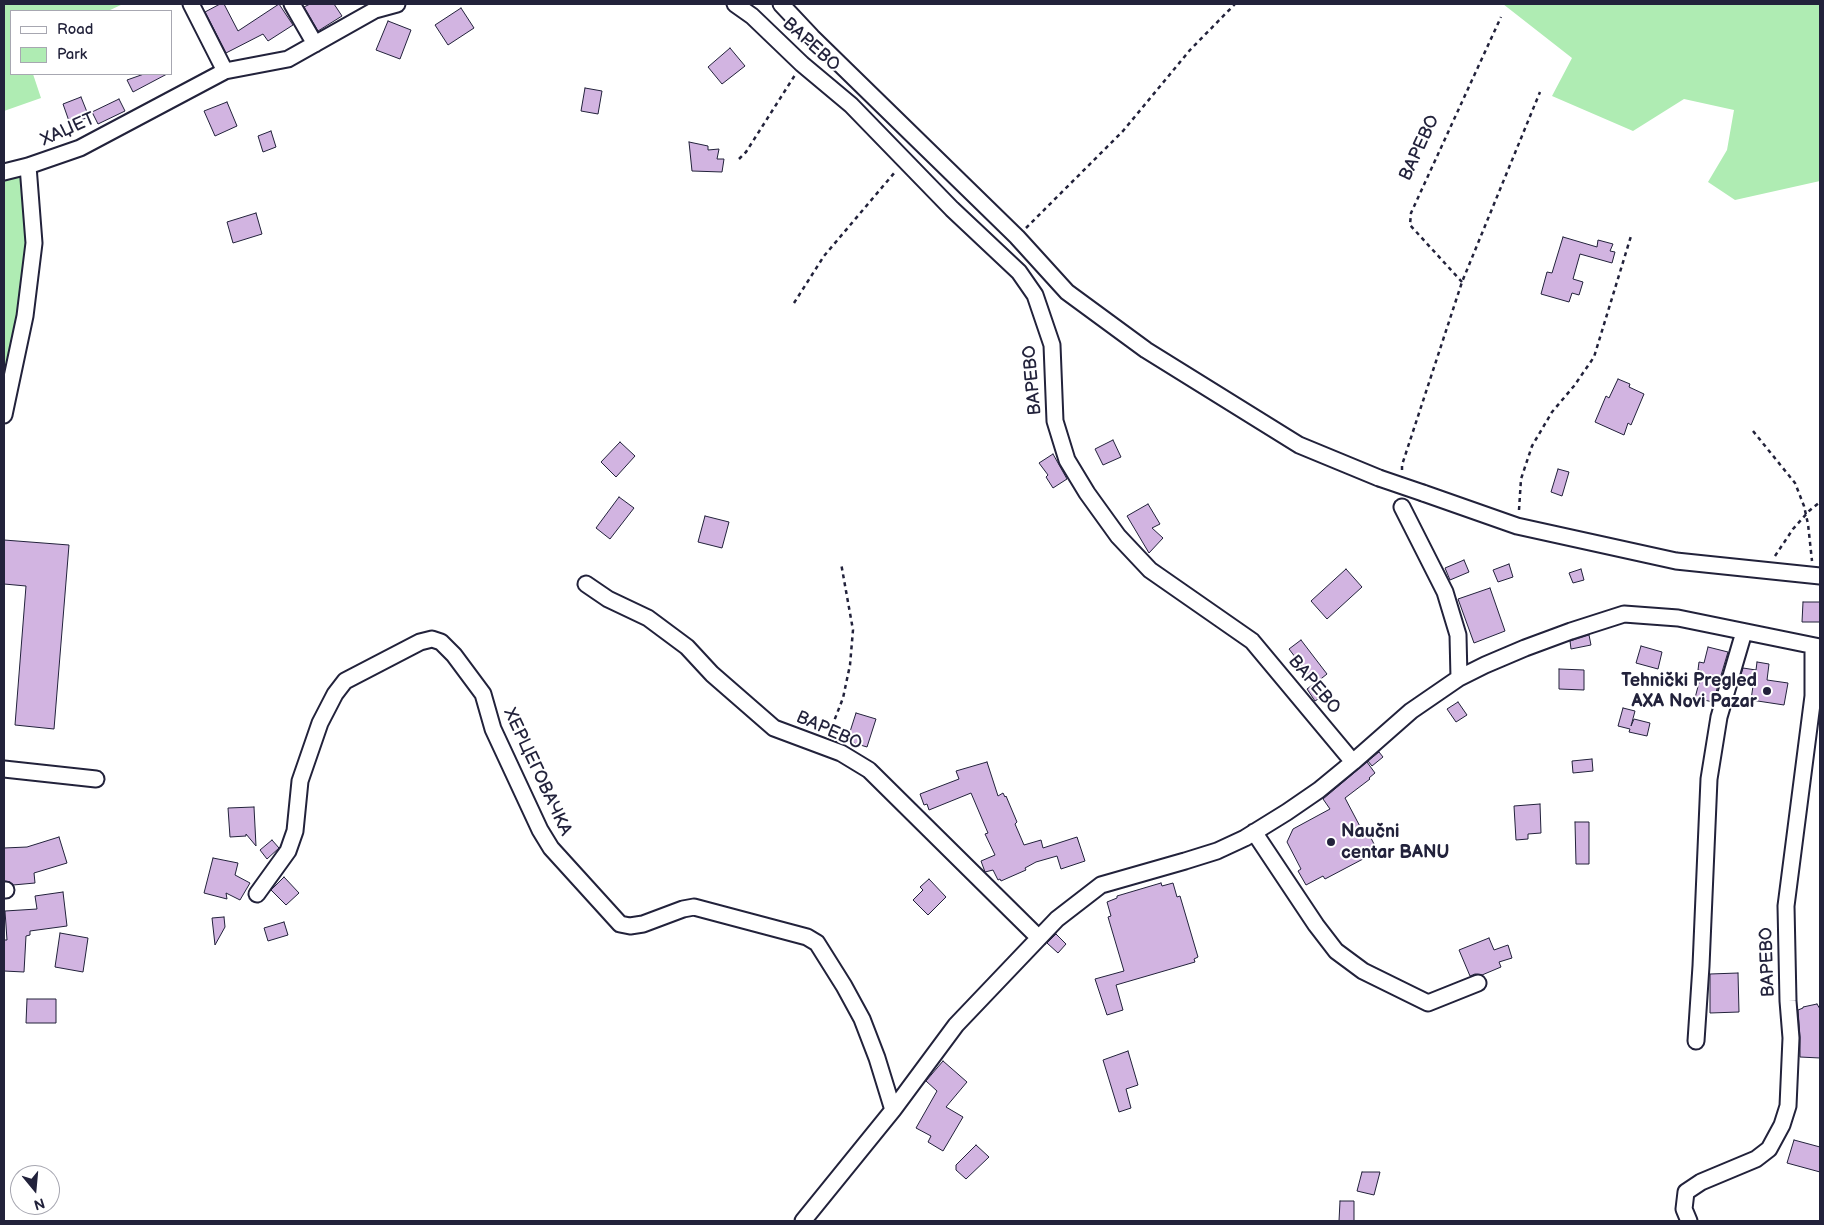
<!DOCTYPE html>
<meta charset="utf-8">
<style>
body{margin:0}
#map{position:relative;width:1824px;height:1225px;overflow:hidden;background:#fff;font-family:"Balsamiq Sans",sans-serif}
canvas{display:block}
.frame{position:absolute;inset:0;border:5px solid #22223b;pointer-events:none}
.legend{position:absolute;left:10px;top:10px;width:162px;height:65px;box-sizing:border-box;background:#fff;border:1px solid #a7a7b1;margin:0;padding:6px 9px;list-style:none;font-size:15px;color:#22223b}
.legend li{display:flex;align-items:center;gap:10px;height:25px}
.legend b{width:25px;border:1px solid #a7a7b1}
.north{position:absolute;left:10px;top:1165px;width:50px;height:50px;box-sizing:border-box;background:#fff;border:1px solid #a7a7b1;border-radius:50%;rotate:163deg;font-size:14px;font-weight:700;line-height:20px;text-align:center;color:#22223b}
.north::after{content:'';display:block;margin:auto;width:18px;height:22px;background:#22223b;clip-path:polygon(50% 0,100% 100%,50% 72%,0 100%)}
</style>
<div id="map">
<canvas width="1824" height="1225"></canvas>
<div class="frame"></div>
<ul class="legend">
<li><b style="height:6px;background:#fff"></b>Road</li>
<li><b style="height:14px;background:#afecb3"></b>Park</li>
</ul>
<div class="north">N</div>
</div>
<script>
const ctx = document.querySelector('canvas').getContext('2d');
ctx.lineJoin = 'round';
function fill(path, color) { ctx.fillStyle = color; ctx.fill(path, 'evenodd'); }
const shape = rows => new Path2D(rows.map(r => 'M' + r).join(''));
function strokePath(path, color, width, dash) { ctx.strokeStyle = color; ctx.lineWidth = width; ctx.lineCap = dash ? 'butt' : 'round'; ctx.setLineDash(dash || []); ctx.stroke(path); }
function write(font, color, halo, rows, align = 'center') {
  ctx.font = font + ' "Balsamiq Sans",sans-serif'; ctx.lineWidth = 4; ctx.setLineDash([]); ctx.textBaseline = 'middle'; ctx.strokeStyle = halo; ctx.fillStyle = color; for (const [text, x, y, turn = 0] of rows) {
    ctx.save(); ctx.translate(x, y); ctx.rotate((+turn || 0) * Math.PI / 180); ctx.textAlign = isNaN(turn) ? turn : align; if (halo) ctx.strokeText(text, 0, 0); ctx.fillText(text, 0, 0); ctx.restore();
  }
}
const green = shape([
 [4,4,123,4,108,11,11,11,11,74,33,74,41,98,4,111],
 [1503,4,1820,4,1820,181,1735,200,1708,182,1727,150,1734,110,1684,99,1633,131,1552,96,1572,58],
 [28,166,34,243,4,415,4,172]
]);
const building = shape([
 [220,4,224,4,238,31,279,4,293,25,268,41,263,34,226,53,205,12,220,4],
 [310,4,334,4,342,16,318,31,304,7,310,4],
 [461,8,474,28,448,45,435,25,461,8],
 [388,21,411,30,400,59,376,50,388,21],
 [730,48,745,66,722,84,708,67,730,48],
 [144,74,167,74,133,92,127,80,144,74],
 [585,88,602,91,598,114,581,111,585,88],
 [81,97,89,117,70,124,63,104,81,97],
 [119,99,125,111,98,124,92,112,119,99],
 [227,102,237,126,215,136,204,111,227,102],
 [271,131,276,147,263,152,258,136,271,131],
 [689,142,708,146,708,150,719,149,717,159,724,159,722,172,692,171,689,142],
 [256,213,262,234,233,243,227,222,256,213],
 [1563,237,1597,247,1598,240,1613,244,1610,251,1615,252,1612,263,1580,254,1573,279,1583,282,1579,295,1572,293,1569,302,1541,294,1547,272,1552,273,1563,237],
 [1618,379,1630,384,1629,387,1644,394,1631,425,1628,423,1624,435,1595,422,1606,396,1609,398,1618,379],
 [1113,440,1121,457,1103,465,1095,449,1113,440],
 [620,442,635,456,616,477,601,462,620,442],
 [1053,454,1067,479,1053,488,1046,477,1048,475,1039,463,1053,454],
 [1558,469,1569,472,1562,496,1551,492,1558,469],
 [619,497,634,508,610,539,596,528,619,497],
 [1148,504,1160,524,1152,528,1163,538,1149,553,1127,516,1148,504],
 [705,516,729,522,722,548,698,542,705,516],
 [4,540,69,545,54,729,15,725,26,586,4,584,4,540],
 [1464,560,1469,572,1450,580,1445,568,1464,560],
 [1509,564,1513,577,1498,582,1493,570,1509,564],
 [1346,569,1362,587,1327,619,1311,601,1346,569],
 [1581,569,1584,580,1573,583,1569,573,1581,569],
 [1490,588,1505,631,1474,643,1458,599,1490,588],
 [1803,602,1820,602,1820,622,1802,622,1803,602],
 [1589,635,1591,645,1571,649,1570,641,1589,635],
 [1301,640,1327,674,1317,682,1326,694,1315,701,1307,689,1315,683,1289,649,1301,640],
 [1641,646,1662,652,1658,669,1636,663,1641,646],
 [1708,647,1728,652,1713,702,1695,698,1702,671,1698,670,1699,662,1704,663,1708,647],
 [1757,662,1769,664,1767,680,1788,683,1784,705,1751,700,1753,686,1741,684,1742,682,1739,681,1743,668,1756,670,1757,662],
 [1559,669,1584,670,1584,690,1559,689,1559,669],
 [1458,702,1467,715,1456,722,1447,709,1458,702],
 [1623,708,1635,711,1631,726,1634,719,1650,723,1647,736,1629,732,1630,729,1618,726,1623,708],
 [856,713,876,719,867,747,847,741,856,713],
 [1379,752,1383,757,1372,766,1368,761,1379,752],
 [1592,759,1593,771,1573,773,1572,761,1592,759],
 [987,762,998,796,1003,793,1005,797,1006,796,1017,822,1015,824,1024,845,1041,840,1043,848,1077,837,1085,861,1061,869,1057,856,1036,862,1025,868,1026,870,1001,881,1000,879,998,880,993,870,985,872,981,861,995,855,985,834,988,833,971,793,929,810,927,804,924,805,920,794,959,779,956,771,987,762],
 [1367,762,1375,773,1369,778,1370,779,1345,798,1364,834,1368,832,1376,848,1361,856,1363,859,1325,879,1323,876,1306,885,1298,871,1301,869,1287,842,1293,829,1330,809,1323,799,1367,762],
 [1540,804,1541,833,1528,834,1528,839,1516,840,1514,806,1540,804],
 [254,807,256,846,246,834,246,836,230,837,228,808,254,807],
 [1575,822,1589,822,1589,864,1576,864,1575,822],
 [59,837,67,863,34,873,35,883,13,885,10,882,4,881,4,848,27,847,59,837],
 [272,840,279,848,267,859,260,850,272,840],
 [213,858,238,863,235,875,250,883,240,900,226,893,227,899,204,893,213,858],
 [284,877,299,893,286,905,271,890,284,877],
 [929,879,946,897,928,915,913,900,923,890,920,887,929,879],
 [1161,883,1162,886,1173,883,1177,897,1180,896,1198,957,1194,959,1195,962,1116,985,1123,1010,1107,1015,1095,979,1124,971,1108,917,1111,916,1107,902,1117,898,1117,896,1161,883],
 [63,892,67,926,30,931,30,935,26,936,24,972,4,971,4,940,7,940,5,911,37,909,35,896,63,892],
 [224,917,225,927,215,945,212,918,224,917],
 [284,922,288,935,268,941,264,928,284,922],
 [60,933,88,938,83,972,55,967,60,933],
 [1056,934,1066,944,1058,953,1047,943,1056,934],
 [1489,938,1494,950,1508,945,1512,958,1499,962,1501,967,1482,975,1475,974,1470,976,1459,950,1489,938],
 [1738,973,1739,1012,1710,1013,1710,974,1738,973],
 [27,999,56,999,56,1023,26,1023,27,999],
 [1817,1004,1820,1009,1820,1058,1800,1057,1800,1037,1798,1010,1803,1008,1803,1007,1817,1004],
 [1128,1051,1138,1085,1126,1089,1131,1108,1119,1112,1103,1060,1128,1051],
 [943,1061,967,1082,946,1107,963,1117,943,1151,928,1142,931,1136,916,1128,937,1091,926,1081,943,1061],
 [1794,1140,1820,1147,1820,1172,1787,1163,1794,1140],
 [976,1145,989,1157,966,1179,956,1170,956,1165,976,1145],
 [1362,1172,1380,1172,1374,1195,1357,1191,1362,1172],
 [1340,1201,1354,1201,1354,1221,1339,1221,1340,1201]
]);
const path = shape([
 [739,159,746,152,795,75],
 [1026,228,1123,131,1190,50,1235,4],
 [1462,282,1410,225,1411,213,1501,17],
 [794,303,824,256,895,172],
 [1753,431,1795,483,1804,506,1808,524,1812,561],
 [1402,470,1402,465,1462,282,1540,92],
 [1519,510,1521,479,1532,446,1552,412,1574,386,1594,357,1631,236],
 [1775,556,1793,529,1809,511,1820,502],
 [829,734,843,698,850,665,853,630,841,563]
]);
const minor = shape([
 [191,4,225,71],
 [292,4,315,44],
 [735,4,752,16,802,64,851,105,952,209,1019,272,1035,295,1052,345,1055,421,1067,460,1087,493,1118,536,1150,570,1252,641,1353,762],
 [781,4,812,37,1017,237,1067,292,1146,350,1299,445,1379,478],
 [4,172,28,166,80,148,225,71,288,59,375,10,397,4],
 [4,415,25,316,34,243,28,166],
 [1423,493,1517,526,1676,561,1820,576],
 [1402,507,1445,592,1458,635,1459,678],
 [586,584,608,599,648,618,687,647,712,674,774,728,841,753,869,770,1039,938],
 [4,769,96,779],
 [1254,832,1316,925,1336,951,1363,971,1428,1003,1478,983],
 [4,890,6,890],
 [257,894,288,851,295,831,300,781,320,723,335,694,345,681,420,642,432,639,441,642,454,655,483,694,493,729,540,830,551,848,620,924,630,926,643,924,683,909,694,907,807,937,817,943,844,986,862,1019,877,1058,893,1110],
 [1696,1041,1701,966,1709,779,1719,717,1744,632],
 [803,1221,893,1110,956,1025,1057,919,1101,885,1185,861,1217,851,1245,838,1287,812,1319,790,1353,762,1411,711,1459,678,1485,665,1525,648,1571,631,1624,614,1678,618,1820,647],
 [1689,1221,1684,1209,1686,1192,1701,1182,1756,1159,1769,1149,1782,1125,1788,1106,1791,1038,1788,1001,1786,906,1813,696,1813,646]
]);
const minorBridge = shape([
 [1379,478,1423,493]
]);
const markers = [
 [1767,691,5,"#22223b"],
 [1331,842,5,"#22223b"]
];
const streetNames = [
 ["ВАРЕВО",811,45,42],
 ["ХАЏЕТ",68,130,-24],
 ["ВАРЕВО",1420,148,-65],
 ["ВАРЕВО",1033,380,-95],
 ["ВАРЕВО",1314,685,50],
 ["ВАРЕВО",829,731,24],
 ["ХЕРЦЕГОВАЧКА",537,772,65],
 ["ВАРЕВО",1768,962,-92]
];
const poiNames = [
 ["Tehnički Pregled",1757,681],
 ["AXA Novi Pazar",1757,702],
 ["Naučni",1341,832,"left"],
 ["centar BANU",1341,853,"left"]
];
fill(green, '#afecb3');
fill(building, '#d2b4e1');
strokePath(building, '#22223b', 1);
strokePath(minor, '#22223b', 19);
strokePath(path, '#22223b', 2.5, [4, 4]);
strokePath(minor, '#fff', 15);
strokePath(minorBridge, '#22223b', 19, []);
strokePath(minorBridge, '#fff', 15);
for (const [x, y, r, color] of markers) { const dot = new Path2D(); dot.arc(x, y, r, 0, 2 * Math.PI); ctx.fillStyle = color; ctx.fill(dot); strokePath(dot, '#fff', 2); }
write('18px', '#22223b', '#fff', streetNames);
write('bold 18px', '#22223b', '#fff', poiNames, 'right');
</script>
